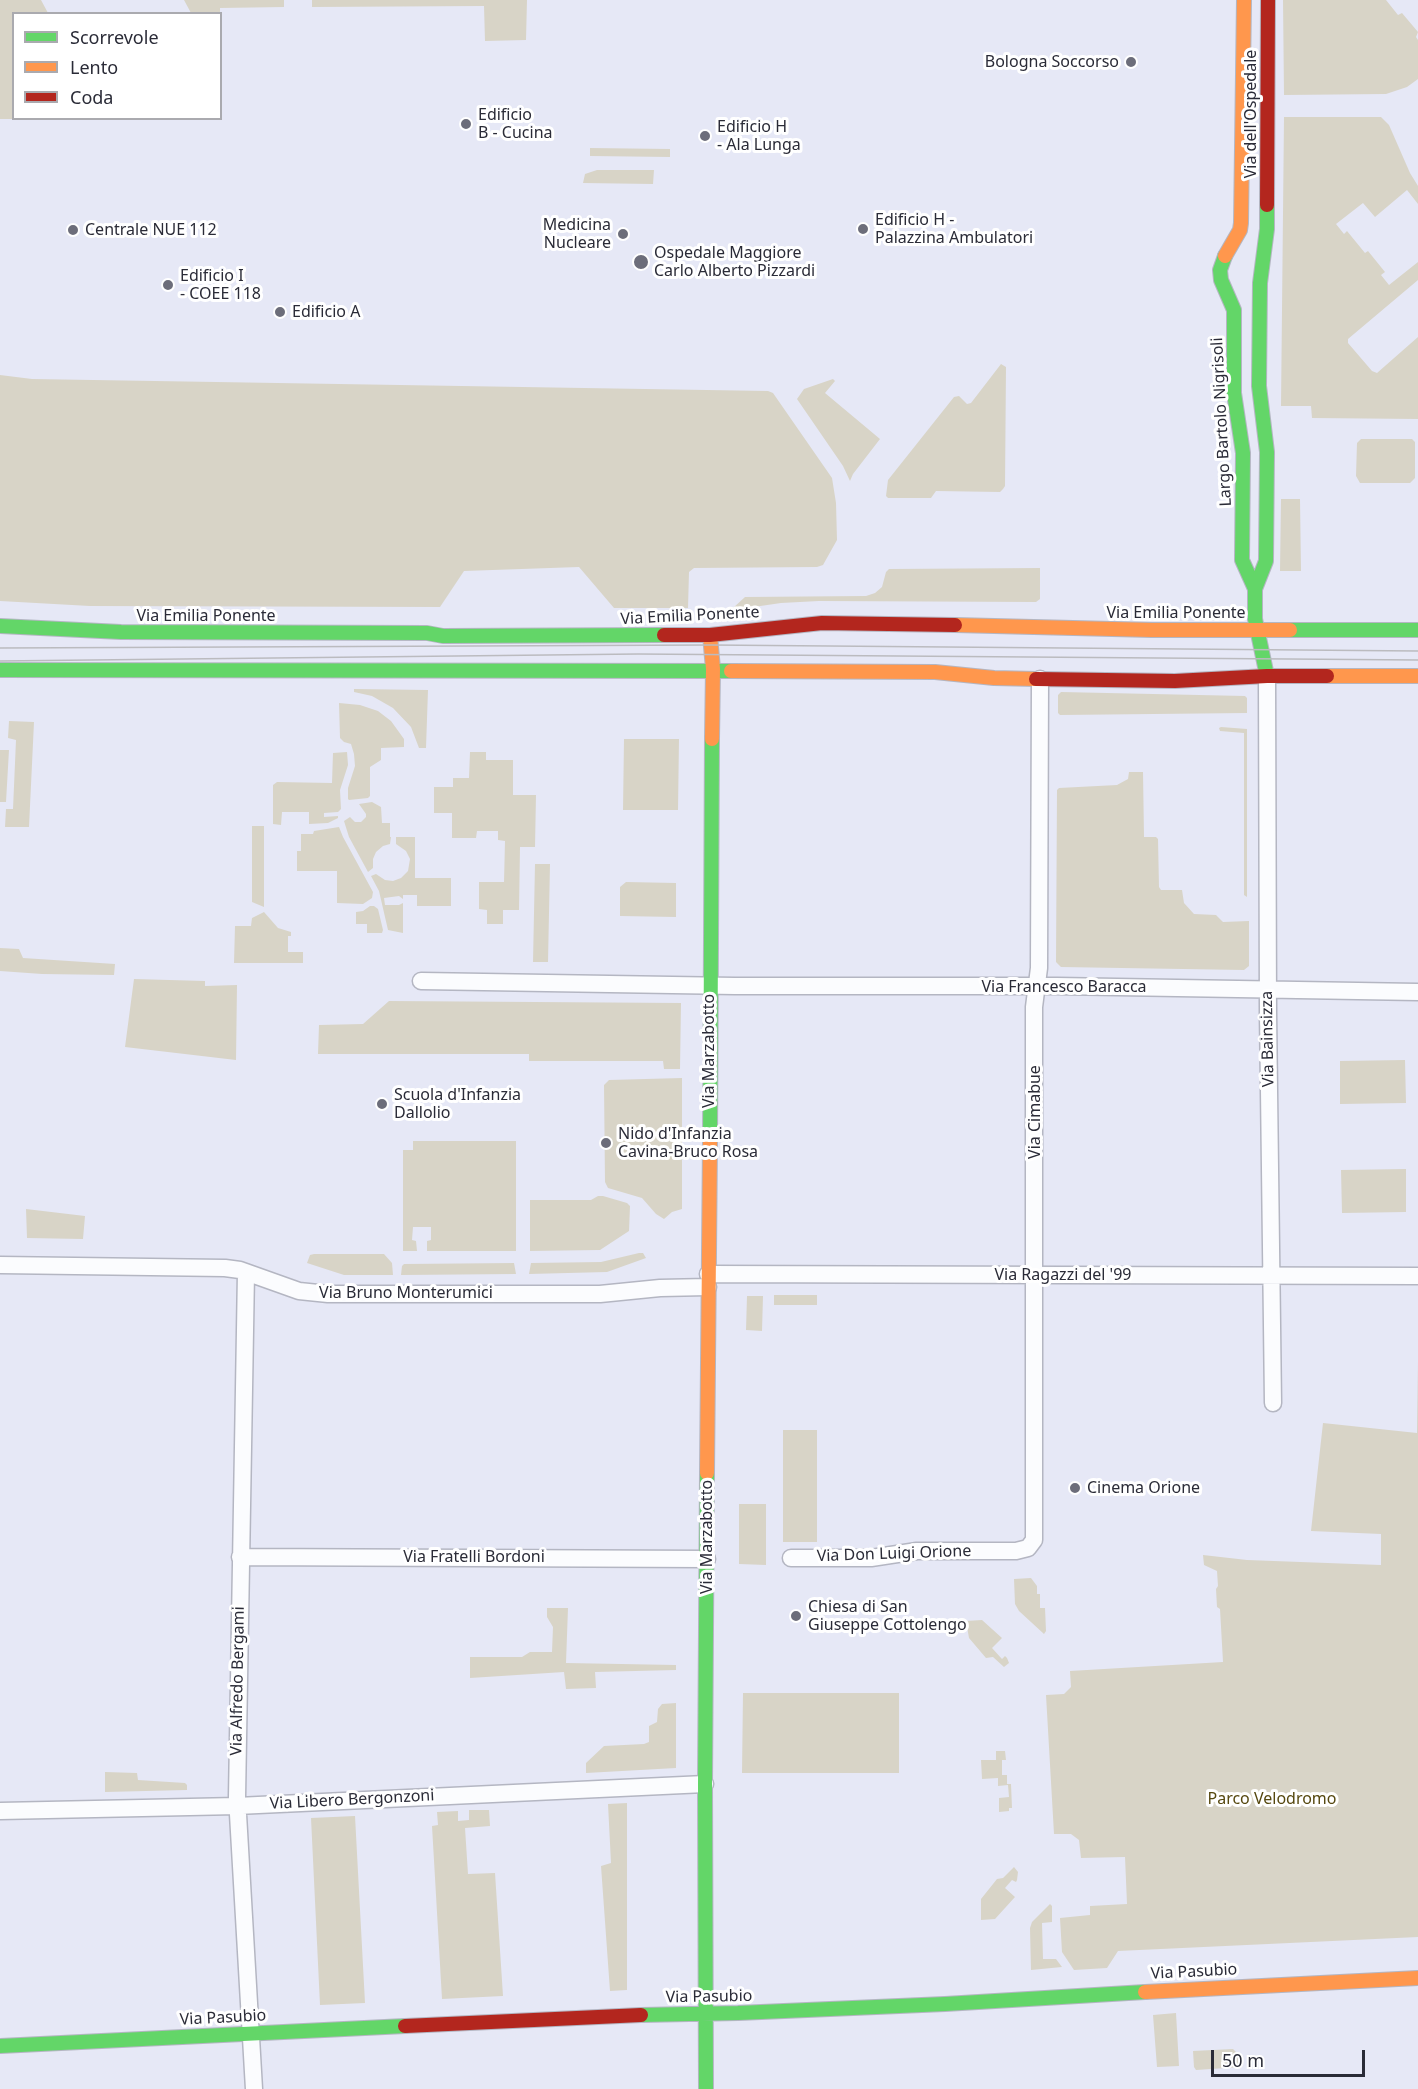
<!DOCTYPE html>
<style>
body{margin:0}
#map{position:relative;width:1418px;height:2089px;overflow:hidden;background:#e6e8f6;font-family:"Noto Sans",sans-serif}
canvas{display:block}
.legend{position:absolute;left:12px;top:12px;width:210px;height:108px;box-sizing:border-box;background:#fff;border:2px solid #aaaaaf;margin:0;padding:8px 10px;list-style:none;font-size:18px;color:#2a2b37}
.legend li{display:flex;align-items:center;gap:12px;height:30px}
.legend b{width:30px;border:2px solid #aaaaaf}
.scale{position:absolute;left:1211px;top:2050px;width:154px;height:27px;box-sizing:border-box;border:3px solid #2a2b37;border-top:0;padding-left:8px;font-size:18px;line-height:21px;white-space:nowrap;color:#2a2b37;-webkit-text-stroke:4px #fff;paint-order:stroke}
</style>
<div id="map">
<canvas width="1418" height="2089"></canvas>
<ul class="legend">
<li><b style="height:8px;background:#63d668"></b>Scorrevole</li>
<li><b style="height:8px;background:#ff974d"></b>Lento</li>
<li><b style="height:8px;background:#b3261e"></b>Coda</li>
</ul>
<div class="scale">50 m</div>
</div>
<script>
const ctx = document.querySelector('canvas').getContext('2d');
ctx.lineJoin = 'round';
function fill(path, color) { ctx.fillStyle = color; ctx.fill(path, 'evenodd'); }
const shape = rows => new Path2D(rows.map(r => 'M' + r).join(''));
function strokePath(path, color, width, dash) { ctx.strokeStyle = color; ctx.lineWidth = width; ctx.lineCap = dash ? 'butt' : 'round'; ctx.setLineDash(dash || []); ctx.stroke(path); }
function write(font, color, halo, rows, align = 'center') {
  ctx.font = font + ' "Noto Sans",sans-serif'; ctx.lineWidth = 6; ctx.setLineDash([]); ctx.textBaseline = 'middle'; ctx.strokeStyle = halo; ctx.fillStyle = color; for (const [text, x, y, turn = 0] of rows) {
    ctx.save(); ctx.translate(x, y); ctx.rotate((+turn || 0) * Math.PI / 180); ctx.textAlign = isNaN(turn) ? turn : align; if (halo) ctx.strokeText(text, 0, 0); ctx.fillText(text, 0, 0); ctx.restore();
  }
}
const green = shape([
 [0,0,41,0,48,13,14,14,14,118,43,119,0,119],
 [184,0,284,0,284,7,220,8,220,13,191,13],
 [312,0,527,0,526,40,485,41,484,6,312,7],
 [1283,0,1386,0,1398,15,1402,13,1418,32,1416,37,1418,40,1418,79,1407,87,1386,94,1284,95],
 [1284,117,1381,117,1389,125,1410,173,1418,186,1418,204,1407,190,1375,217,1363,203,1336,224,1344,234,1347,231,1365,253,1368,251,1385,272,1381,275,1389,285,1418,262,1418,280,1348,339,1348,343,1372,371,1377,373,1418,337,1418,419,1312,418,1311,406,1281,406],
 [590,148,670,149,670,157,590,156],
 [597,170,654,170,653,184,583,183,585,174],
 [1001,364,1006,367,1005,486,1003,489,1000,492,936,491,931,498,888,498,886,496,888,480,954,397,959,396,967,404,971,403],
 [0,375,32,379,768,391,773,393,832,478,836,503,837,540,823,565,817,567,694,568,689,572,688,608,614,608,579,567,464,571,440,607,90,606,0,601],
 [833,379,835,381,825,393,880,439,853,474,850,481,843,466,797,399,804,389],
 [1361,439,1412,439,1415,442,1415,478,1410,483,1360,483,1356,476,1357,443],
 [1281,499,1300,499,1301,571,1280,571],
 [1040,568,1040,599,1036,602,819,601,781,603,733,610,733,608,745,597,866,596,875,593,882,587,886,572,889,569],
 [354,689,428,690,426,748,419,748,411,727,393,708,372,696,354,692],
 [1061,692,1245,696,1247,698,1247,713,1060,715,1058,713,1058,695],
 [339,703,360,705,378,711,391,721,404,739,404,747,381,748,381,760,370,767,370,796,368,798,349,800,348,799,348,788,355,766,354,754,351,744,344,742,340,738],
 [9,721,34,722,29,827,5,827,6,809,13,809,16,740,8,738],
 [1221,727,1247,729,1247,897,1244,895,1244,733,1220,731,1219,728],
 [624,739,679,739,678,810,623,810],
 [0,750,9,750,6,802,0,802],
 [347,752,348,765,340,790,341,809,338,812,324,813,324,817,338,816,338,818,328,823,309,824,309,812,282,812,281,825,273,824,273,785,277,782,332,783,333,753],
 [470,752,486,752,486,760,513,760,513,795,536,795,535,847,520,847,519,910,503,910,503,924,487,924,487,910,479,909,479,882,504,882,505,841,498,840,498,831,477,831,476,838,452,838,452,813,434,813,434,787,453,787,453,778,469,778],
 [1129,772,1143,772,1144,837,1156,837,1158,839,1159,887,1161,890,1182,890,1184,903,1194,914,1216,915,1223,922,1249,921,1249,966,1244,970,1061,967,1056,962,1057,790,1059,788,1117,785,1128,779],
 [372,802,381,807,382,823,390,823,390,837,391,837,390,844,383,846,376,852,373,859,373,868,368,872,349,837,344,821,350,817,355,822,361,822,366,817,366,814,359,804],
 [252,826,264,826,264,907,252,902],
 [339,827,343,837,373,892,372,898,363,904,337,903,337,871,297,871,297,851,301,851,301,834,313,834,314,831],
 [396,837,415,837,415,878,451,878,451,906,417,906,417,895,403,895,403,899,399,896,384,898,385,905,399,905,403,903,403,933,388,930,379,891,371,876,376,874,385,880,393,881,401,878,408,871,410,859,406,851,396,844],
 [535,864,550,864,548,962,533,962],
 [626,882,676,883,676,917,620,916,620,887],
 [370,906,374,906,378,909,383,930,382,933,367,933,367,924,356,924,356,912,363,911],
 [264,912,278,928,291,932,291,936,288,936,288,952,303,952,303,963,234,963,235,926,251,926,252,918],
 [0,948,19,949,23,958,115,964,114,975,42,974,0,971],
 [134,979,205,981,205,986,237,985,236,1060,125,1047],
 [389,1001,681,1003,680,1069,664,1069,663,1061,529,1061,529,1054,318,1054,319,1025,363,1024],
 [1405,1060,1406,1103,1340,1104,1340,1061],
 [682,1078,682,1209,672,1212,664,1219,656,1214,642,1198,608,1188,605,1182,604,1085,609,1080],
 [413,1141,516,1141,516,1251,427,1251,427,1241,431,1240,431,1227,413,1227,412,1240,416,1241,417,1251,403,1251,403,1150,413,1150],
 [1406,1169,1406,1212,1342,1213,1341,1170],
 [598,1196,603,1196,627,1203,630,1206,629,1231,600,1250,530,1251,530,1200,591,1200],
 [26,1209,85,1216,83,1239,27,1238],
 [639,1253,643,1253,646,1258,607,1272,529,1274,531,1263,601,1262],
 [314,1254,384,1254,392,1263,393,1275,344,1275,307,1263,310,1255],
 [514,1263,516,1274,401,1275,402,1266,404,1264],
 [774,1295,817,1295,817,1305,774,1305],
 [747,1296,763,1296,762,1331,746,1330],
 [1418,1361,1418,1937,1118,1951,1107,1968,1074,1970,1062,1952,1060,1918,1090,1915,1090,1906,1127,1904,1125,1857,1081,1858,1079,1840,1071,1834,1054,1834,1046,1695,1064,1694,1071,1687,1070,1671,1223,1662,1220,1609,1217,1607,1216,1589,1218,1586,1217,1571,1204,1565,1203,1555,1247,1560,1381,1565,1381,1534,1311,1531,1323,1423,1417,1433],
 [783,1430,817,1430,817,1542,783,1542],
 [739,1504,766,1504,766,1565,739,1564],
 [1031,1578,1037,1586,1037,1594,1040,1594,1040,1608,1045,1608,1046,1631,1044,1634,1019,1611,1015,1604,1014,1579],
 [547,1608,568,1608,566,1663,676,1665,676,1670,595,1672,596,1688,566,1689,564,1672,470,1678,470,1657,522,1657,530,1652,552,1652,553,1627,547,1617],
 [982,1620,1002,1638,992,1648,1002,1659,1005,1656,1007,1658,1009,1663,1004,1667,993,1657,986,1658,969,1638,966,1621],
 [743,1693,899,1693,899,1773,742,1773],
 [676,1703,676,1768,586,1773,586,1763,604,1746,644,1744,649,1742,649,1726,657,1722,658,1709,662,1704],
 [996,1751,1005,1751,1006,1760,1002,1760,1002,1775,1007,1775,1007,1784,1011,1784,1012,1808,1009,1808,1009,1811,999,1812,999,1798,1009,1797,1008,1785,998,1786,998,1778,982,1779,981,1760,996,1760],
 [105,1772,137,1773,138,1780,185,1783,187,1785,187,1790,105,1792],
 [627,1803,627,1990,610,1991,601,1866,611,1863,608,1804],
 [469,1810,489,1810,490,1826,465,1828,468,1874,495,1873,503,1996,442,1999,432,1826,438,1825,437,1812,458,1811,458,1821,469,1820],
 [355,1816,365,2003,320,2005,311,1818],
 [1014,1867,1018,1872,1017,1880,1016,1882,1012,1880,1005,1888,1015,1897,995,1919,981,1920,981,1899,997,1879,1003,1878],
 [1050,1904,1052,1906,1052,1922,1042,1923,1043,1959,1056,1959,1062,1967,1031,1970,1030,1928,1032,1922],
 [1176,2013,1179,2066,1157,2067,1153,2015],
 [1233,2049,1241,2057,1241,2067,1196,2070,1194,2067,1193,2051]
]);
const street = shape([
 [1267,676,1268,1012,1273,1403],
 [421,981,735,986,1057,986,1418,992],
 [0,1265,225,1268,240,1270,299,1291,328,1294,600,1294,660,1288,708,1287],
 [246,1272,237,1797,254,2089],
 [708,1274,1418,1276],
 [240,1557,707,1559],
 [791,1558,871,1558,917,1551,1016,1551,1028,1548,1034,1540,1034,1007,1039,968,1040,679],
 [0,1811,237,1806,705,1784]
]);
const fast = shape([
 [1225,256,1220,270,1221,280,1234,310,1234,393,1243,453,1242,560,1255,589],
 [0,626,121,632,427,633,443,636,664,635],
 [1290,630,1418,630],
 [0,670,731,671],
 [1267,676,1255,619,1255,589,1266,561,1267,452,1259,386,1260,283,1267,229,1267,205],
 [710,1142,712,739],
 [641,2015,738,2013,945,2004,1145,1992],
 [0,2046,405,2026],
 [706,2089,705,1784,707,1473]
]);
const slow = shape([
 [1225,256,1240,230,1241,223,1244,0],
 [955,625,1152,630,1290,630],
 [710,635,713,669,712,739],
 [731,671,935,672,994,678,1036,679],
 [1327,676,1418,676],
 [707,1473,710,1142],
 [1145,1992,1418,1978]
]);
const jam = shape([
 [1267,205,1268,0],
 [664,635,710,635,822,623,955,625],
 [1036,679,1175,681,1267,676,1327,676],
 [405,2026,641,2015]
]);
const tram = shape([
 [0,648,711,645,1418,651],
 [0,661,638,654,1418,660]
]);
const markers = [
 [1131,62,6,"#6c6d7a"],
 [466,124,6,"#6c6d7a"],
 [705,136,6,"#6c6d7a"],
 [863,229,6,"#6c6d7a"],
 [73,230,6,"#6c6d7a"],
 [623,234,6,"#6c6d7a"],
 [641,262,8,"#6c6d7a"],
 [168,285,6,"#6c6d7a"],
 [280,312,6,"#6c6d7a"],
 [382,1104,6,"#6c6d7a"],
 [606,1143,6,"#6c6d7a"],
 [1075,1488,6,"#6c6d7a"],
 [796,1616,6,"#6c6d7a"]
];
const poiNames = [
 ["Bologna Soccorso",1119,62,"right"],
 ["Edificio",478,115],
 ["B - Cucina",478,133],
 ["Edificio H",717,127],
 ["- Ala Lunga",717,145],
 ["Edificio H -",875,220],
 ["Palazzina Ambulatori",875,238],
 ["Medicina",611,225,"right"],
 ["Nucleare",611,243,"right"],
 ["Centrale NUE 112",85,230],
 ["Ospedale Maggiore",654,253],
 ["Carlo Alberto Pizzardi",654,271],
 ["Edificio I",180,276],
 ["- COEE 118",180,294],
 ["Edificio A",292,312],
 ["Scuola d'Infanzia",394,1095],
 ["Dallolio",394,1113],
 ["Nido d'Infanzia",618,1134],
 ["Cavina-Bruco Rosa",618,1152],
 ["Cinema Orione",1087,1488],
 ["Chiesa di San",808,1607],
 ["Giuseppe Cottolengo",808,1625]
];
const streetNames = [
 ["Via dell'Ospedale",1251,114,-90],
 ["Largo Bartolo Nigrisoli",1222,422,-93],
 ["Via Emilia Ponente",1176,613],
 ["Via Emilia Ponente",206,616],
 ["Via Emilia Ponente",690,616,-3],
 ["Via Francesco Baracca",1064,987],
 ["Via Bainsizza",1268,1039,-91],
 ["Via Marzabotto",709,1051,-90],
 ["Via Cimabue",1035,1112,-90],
 ["Via Ragazzi del '99",1063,1275],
 ["Via Bruno Monterumici",406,1293],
 ["Via Marzabotto",707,1537,-90],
 ["Via Don Luigi Orione",894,1554,-2],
 ["Via Fratelli Bordoni",474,1557],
 ["Via Alfredo Bergami",238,1681,-89],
 ["Via Libero Bergonzoni",352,1800,-3],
 ["Via Pasubio",1194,1972,-3],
 ["Via Pasubio",709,1997,-1],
 ["Via Pasubio",223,2018,-3]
];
const parkNames = [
 ["Parco Velodromo",1272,1799]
];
fill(green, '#d8d4c7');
strokePath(street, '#b4b6c2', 19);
strokePath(fast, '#b4b6c2', 16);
strokePath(slow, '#b4b6c2', 16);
strokePath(jam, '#b4b6c2', 16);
strokePath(street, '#fbfcfe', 16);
strokePath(fast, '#63d668', 14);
strokePath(slow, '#ff974d', 14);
strokePath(jam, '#b3261e', 14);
strokePath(tram, '#bbbbbf', 1.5);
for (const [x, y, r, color] of markers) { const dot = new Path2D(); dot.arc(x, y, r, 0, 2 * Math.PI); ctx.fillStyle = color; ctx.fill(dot); strokePath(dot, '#fff', 2); }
write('16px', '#2a2b37', '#fff', poiNames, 'left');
write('16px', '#2a2b37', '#fff', streetNames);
write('16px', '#56480f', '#fff', parkNames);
</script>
